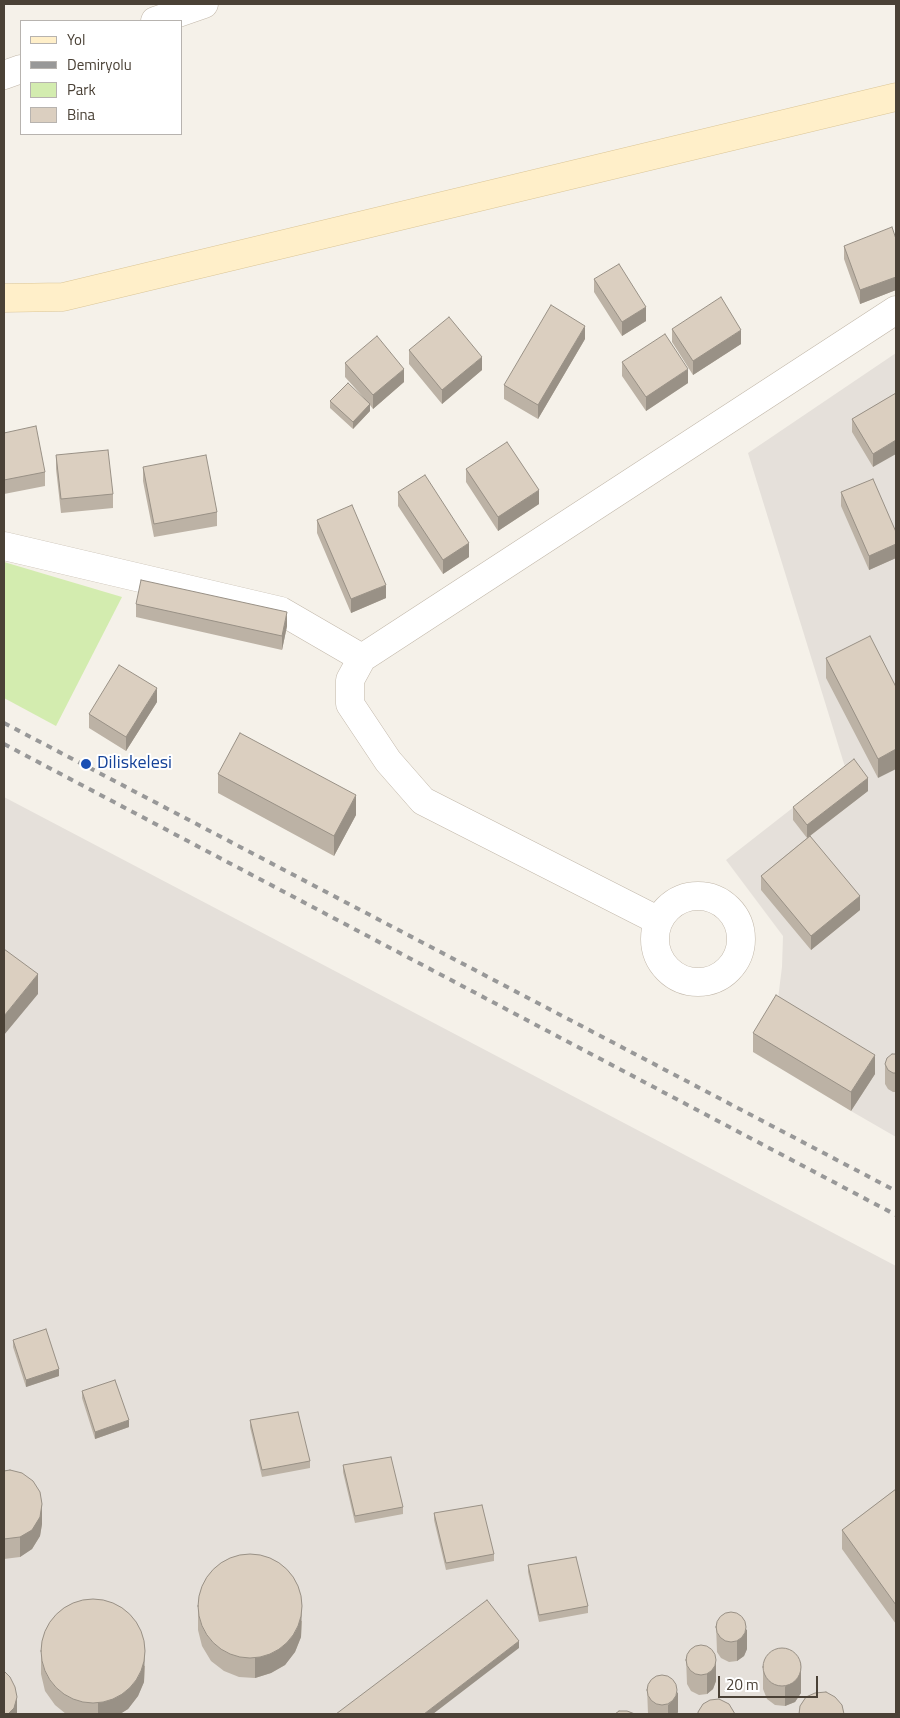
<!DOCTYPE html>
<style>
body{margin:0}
#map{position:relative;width:900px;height:1718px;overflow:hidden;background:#f5f1e9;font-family:"Titillium Web",sans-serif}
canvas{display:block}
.frame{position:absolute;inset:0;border:5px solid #4a4136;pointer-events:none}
.legend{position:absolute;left:20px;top:20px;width:162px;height:115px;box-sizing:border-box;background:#fff;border:1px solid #b7b3af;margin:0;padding:6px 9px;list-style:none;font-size:15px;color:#4a4136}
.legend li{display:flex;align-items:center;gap:10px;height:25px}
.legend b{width:25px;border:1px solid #b7b3af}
.scale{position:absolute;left:718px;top:1676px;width:100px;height:22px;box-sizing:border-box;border:2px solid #4a4136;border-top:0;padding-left:6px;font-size:15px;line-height:18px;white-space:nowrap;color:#4a4136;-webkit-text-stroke:4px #fff;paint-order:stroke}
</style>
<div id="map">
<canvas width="900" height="1718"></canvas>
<div class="frame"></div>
<ul class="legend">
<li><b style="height:6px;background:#ffefc9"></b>Yol</li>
<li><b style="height:6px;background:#989898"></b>Demiryolu</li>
<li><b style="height:14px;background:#d3ecaf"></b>Park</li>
<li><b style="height:14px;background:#dbcfc0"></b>Bina</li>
</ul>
<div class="scale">20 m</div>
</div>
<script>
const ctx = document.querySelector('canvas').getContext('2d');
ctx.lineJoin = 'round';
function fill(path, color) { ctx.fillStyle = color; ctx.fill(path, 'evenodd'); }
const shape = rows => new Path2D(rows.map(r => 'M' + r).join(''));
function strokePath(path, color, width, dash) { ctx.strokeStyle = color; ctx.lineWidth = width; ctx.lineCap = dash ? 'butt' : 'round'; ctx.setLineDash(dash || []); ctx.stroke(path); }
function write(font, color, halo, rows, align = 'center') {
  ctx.font = font + ' "Titillium Web",sans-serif'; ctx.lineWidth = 4; ctx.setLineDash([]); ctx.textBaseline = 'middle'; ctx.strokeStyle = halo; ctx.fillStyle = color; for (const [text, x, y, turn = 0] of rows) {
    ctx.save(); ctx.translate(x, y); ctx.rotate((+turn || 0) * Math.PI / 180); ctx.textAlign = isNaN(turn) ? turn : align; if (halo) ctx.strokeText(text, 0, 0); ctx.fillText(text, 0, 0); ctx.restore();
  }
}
const industrial = shape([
 [896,353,896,1137,851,1111,874,1074,776,1014,782,967,783,936,726,860,845,767,748,453],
 [4,797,896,1266,896,1714,4,1714]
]);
const green = shape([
 [4,562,122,597,56,726,4,698]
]);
const street = shape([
 [155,21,204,4],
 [4,75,21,69],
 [4,546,281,611,362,658],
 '655 939a43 43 0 1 1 86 0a43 43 0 1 1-86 0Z',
 [659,921,423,801,388,761,350,704,350,680,362,658,896,310]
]);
const secondary = shape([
 [4,298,63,297,896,97]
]);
const rail = shape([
 [4,723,896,1191],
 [4,744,896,1215]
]);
const wall = shape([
 [896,239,896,290,860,304,844,259,844,246],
 [594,279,646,321,622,336,594,292],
 [672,329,741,344,693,375,672,342],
 [585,339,538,419,504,399,504,385],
 [409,350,482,370,442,404,409,364],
 [622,362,688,383,646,411,622,376],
 [345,363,404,382,373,409,370,405,370,411,353,429,330,408,330,401,364,398,345,377],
 [896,393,873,467,852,432,852,419],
 [4,433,45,472,45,486,4,494],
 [56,455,113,494,113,508,61,513,56,469],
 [143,467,217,512,217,526,154,537,143,481],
 [466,469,539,504,498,531,466,482],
 [398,492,469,557,443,574,398,506],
 [841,492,896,532,896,558,869,570,841,506],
 [317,520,386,598,351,613,317,533],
 [136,604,287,626,282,650,136,617],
 [826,658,896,687,878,778,826,678],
 [157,702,126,751,89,728,89,714],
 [218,774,356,815,334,856,218,793],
 [868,791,810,836,860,910,811,950,761,890,761,876,807,838,793,820,793,807],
 [753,1033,875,1074,851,1111,753,1052],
 [896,1054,896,1092,893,1092,888,1089,885,1084,885,1064],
 [13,1340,59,1376,26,1387,13,1347],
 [82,1391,129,1427,95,1439,82,1398],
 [250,1420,310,1461,310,1468,262,1477,250,1427],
 [343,1465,403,1507,403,1514,355,1523,343,1472],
 [4,1471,42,1524,40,1536,32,1549,20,1557,4,1559],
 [896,1489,896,1624,842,1549,842,1530],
 [434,1513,494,1554,494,1561,446,1570,434,1520],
 [528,1565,588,1606,588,1613,539,1622,528,1572],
 [198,1611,302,1621,301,1637,295,1652,285,1665,271,1673,255,1678,239,1677,224,1671,211,1661,202,1646,198,1630],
 [716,1624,747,1649,744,1656,737,1661,729,1662,721,1658,717,1652],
 [41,1655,145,1666,144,1682,138,1696,128,1709,120,1714,66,1714,55,1705,45,1691,41,1674],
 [686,1657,716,1681,713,1689,707,1694,699,1695,691,1691,687,1684],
 [763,1670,801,1682,801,1693,795,1702,785,1706,775,1705,767,1699,763,1689],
 [647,1687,678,1712,677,1714,648,1714]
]);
const shadedWall = shape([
 [896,277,896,290,860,304,860,290],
 [646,307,646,321,622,336,622,322],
 [585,326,585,339,538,419,538,405],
 [741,330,741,344,693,375,693,361],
 [482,357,482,370,442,404,442,390],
 [404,369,404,382,373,409,373,395],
 [688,369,688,383,646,411,646,397],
 [370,404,370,411,353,429,353,422],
 [896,440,896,454,873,467,873,454],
 [539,490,539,504,498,531,498,517],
 [469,543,469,557,443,574,443,560],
 [896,544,896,558,869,570,869,556],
 [386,585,386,598,351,613,351,599],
 [287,612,287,626,282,650,282,636],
 [157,688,157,702,126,751,126,737],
 [896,749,896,769,878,778,878,759],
 [868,778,868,791,807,838,807,825],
 [356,795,356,815,334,856,334,836],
 [860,896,860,910,811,950,811,936],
 [38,974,38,994,4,1035,4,1016],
 [875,1055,875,1074,851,1111,851,1092],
 [59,1369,59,1376,26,1387,26,1380],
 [129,1420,129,1427,95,1439,95,1432],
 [42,1504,42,1524,40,1536,32,1549,20,1557,20,1537],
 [302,1602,301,1637,295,1652,285,1665,271,1673,255,1678,255,1658],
 [747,1629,747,1649,744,1656,737,1661,737,1641],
 [519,1641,519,1648,433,1714,424,1714],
 [145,1646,144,1682,138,1696,128,1709,120,1714,98,1714,98,1703],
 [716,1662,716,1681,713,1689,707,1694,707,1674],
 [801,1662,801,1693,795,1702,785,1706,785,1687],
 [678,1692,678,1712,677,1714,668,1714,668,1705],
 [17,1697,17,1714,8,1714]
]);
const building = shape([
 [892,227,896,239,896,277,860,290,844,246,892,227],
 [619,264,646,307,622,322,594,279,619,264],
 [721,297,741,330,693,361,672,329,721,297],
 [551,305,585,326,538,405,504,385,551,305],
 [449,317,482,357,442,390,409,350,449,317],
 [665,334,688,369,646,397,622,362,665,334],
 [377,336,404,369,373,395,345,363,377,336],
 [348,383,370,404,353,422,330,401,348,383],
 [896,393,896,440,873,454,852,419,896,393],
 [36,426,45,472,4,480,4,433,36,426],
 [507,442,539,490,498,517,466,469,507,442],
 [108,450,113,494,61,499,56,455,108,450],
 [206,455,217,512,154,524,143,467,206,455],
 [425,475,469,543,443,560,398,492,425,475],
 [873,479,896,532,896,544,869,556,841,492,873,479],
 [352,505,386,585,351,599,317,520,352,505],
 [141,580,287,612,282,636,136,604,141,580],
 [870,636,896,687,896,749,878,759,826,658,870,636],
 [119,665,157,688,126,737,89,714,119,665],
 [240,733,356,795,334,836,218,774,240,733],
 [854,759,868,778,807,825,793,807,854,759],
 [810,836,860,896,811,936,761,876,810,836],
 [4,949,38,974,4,1016,4,949],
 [776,995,875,1055,851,1092,753,1033,776,995],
 [892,1054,896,1054,896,1073,893,1073,888,1070,885,1064,887,1058,892,1054],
 [46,1329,59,1369,26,1380,13,1340,46,1329],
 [115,1380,129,1420,95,1432,82,1391,115,1380],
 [298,1412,310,1461,262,1470,250,1420,298,1412],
 [391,1457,403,1507,355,1516,343,1465,391,1457],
 [10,1470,22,1473,33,1481,40,1492,42,1504,40,1517,32,1530,20,1537,4,1539,4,1471,10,1470],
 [896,1489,896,1605,842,1530,896,1489],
 [482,1505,494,1554,446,1563,434,1513,482,1505],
 '198 1606a52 52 0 1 1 104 0a52 52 0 1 1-104 0Z',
 [576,1557,588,1606,539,1615,528,1565,576,1557],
 '41 1651a52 52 0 1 1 104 0a52 52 0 1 1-104 0Z',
 [487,1600,519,1641,424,1714,336,1714,487,1600],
 '716 1627a15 15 0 1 1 30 0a15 15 0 1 1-30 0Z',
 '686 1660a15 15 0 1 1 30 0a15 15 0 1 1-30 0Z',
 '763 1667a19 19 0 1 1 38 0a19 19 0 1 1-38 0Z',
 [4,1671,10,1677,15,1687,17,1697,14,1708,8,1714,4,1714,4,1671],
 '647 1690a15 15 0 1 1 30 0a15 15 0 1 1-30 0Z',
 [826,1692,835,1697,842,1705,844,1714,799,1714,800,1706,806,1697,815,1693,826,1692],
 [719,1699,729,1704,735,1714,698,1714,698,1712,703,1704,710,1700,719,1699],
 [619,1711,627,1711,635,1714,615,1714,619,1711]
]);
const markers = [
 [86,764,6,"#1a4fb4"]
];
const transitNames = [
 ["Diliskelesi",97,764]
];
fill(industrial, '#e5e0da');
fill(green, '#d3ecaf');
strokePath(street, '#c2b8aa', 29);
strokePath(secondary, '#dbc698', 29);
strokePath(street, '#fff', 28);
strokePath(secondary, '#ffefc9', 28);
strokePath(rail, '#989898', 4, [6, 6]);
fill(wall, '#bcb2a5');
fill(shadedWall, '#999186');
fill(building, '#dbcfc0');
strokePath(building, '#999186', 1);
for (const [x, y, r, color] of markers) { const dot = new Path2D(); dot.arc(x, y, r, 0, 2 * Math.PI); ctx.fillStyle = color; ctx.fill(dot); strokePath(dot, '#fff', 2); }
write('18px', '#164399', '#fff', transitNames, 'left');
</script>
